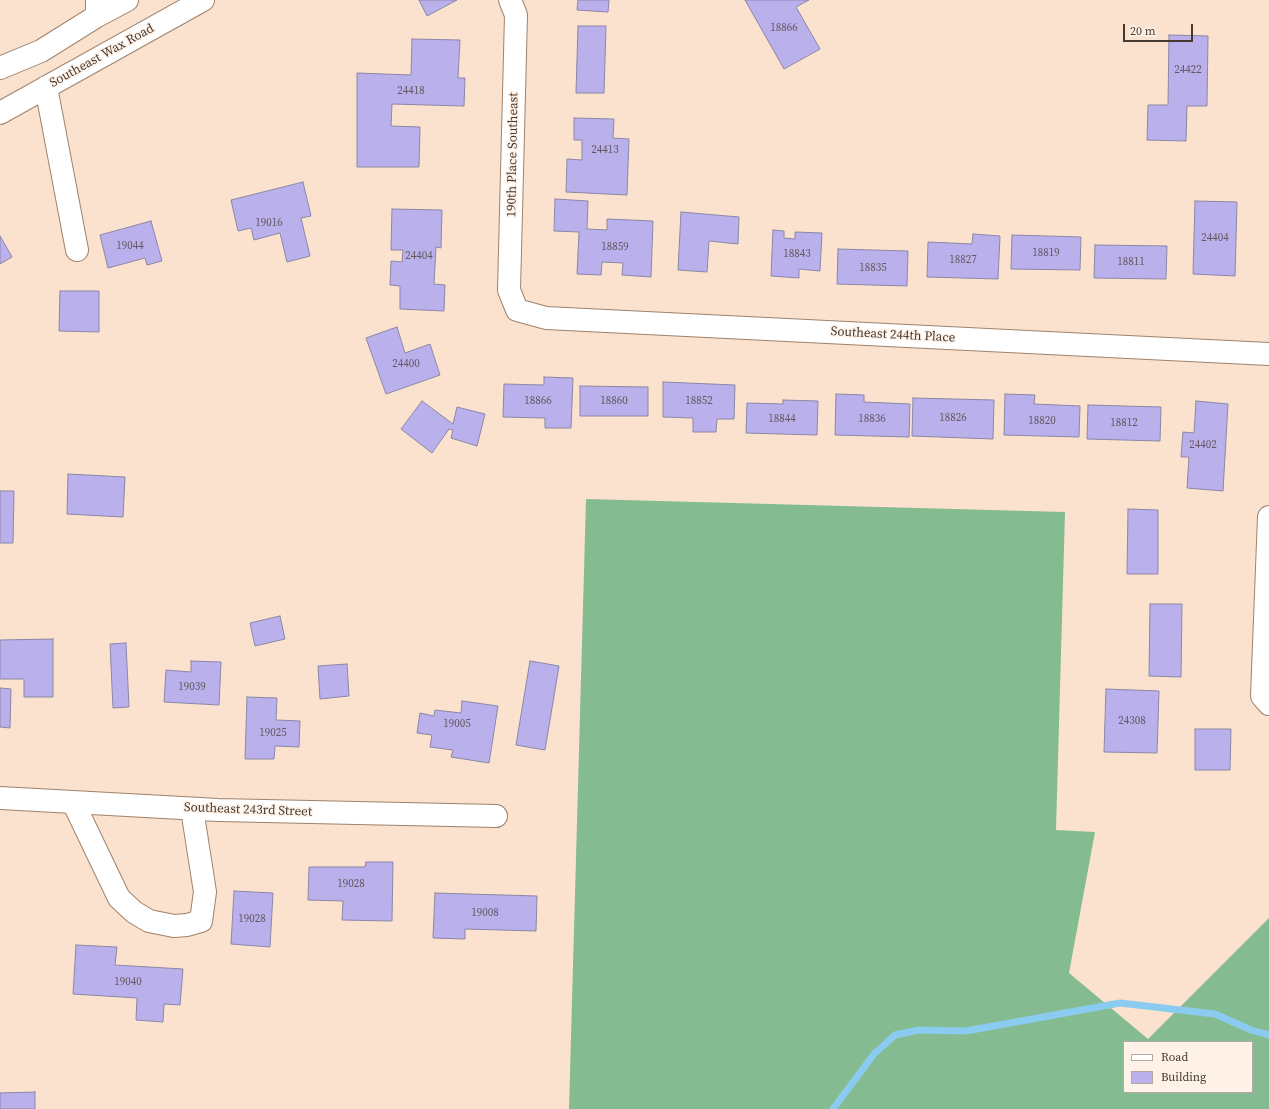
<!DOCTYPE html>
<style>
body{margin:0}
#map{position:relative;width:1269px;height:1109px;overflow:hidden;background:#fbe2ce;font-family:"Source Serif 4",serif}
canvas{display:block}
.legend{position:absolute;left:1123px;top:1041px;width:130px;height:52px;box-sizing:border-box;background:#fff2e8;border:1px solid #b5a89e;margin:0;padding:5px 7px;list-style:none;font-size:12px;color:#463a30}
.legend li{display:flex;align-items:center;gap:8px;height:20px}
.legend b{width:20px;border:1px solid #b5a89e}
.scale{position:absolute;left:1123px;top:24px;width:70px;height:18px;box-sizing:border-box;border:2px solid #463a30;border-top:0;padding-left:5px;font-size:12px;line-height:14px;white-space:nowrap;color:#463a30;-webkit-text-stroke:3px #fff2e8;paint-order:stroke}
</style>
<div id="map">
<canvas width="1269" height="1109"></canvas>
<ul class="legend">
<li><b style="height:5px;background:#fff"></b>Road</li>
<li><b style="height:11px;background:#bab1ec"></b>Building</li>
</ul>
<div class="scale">20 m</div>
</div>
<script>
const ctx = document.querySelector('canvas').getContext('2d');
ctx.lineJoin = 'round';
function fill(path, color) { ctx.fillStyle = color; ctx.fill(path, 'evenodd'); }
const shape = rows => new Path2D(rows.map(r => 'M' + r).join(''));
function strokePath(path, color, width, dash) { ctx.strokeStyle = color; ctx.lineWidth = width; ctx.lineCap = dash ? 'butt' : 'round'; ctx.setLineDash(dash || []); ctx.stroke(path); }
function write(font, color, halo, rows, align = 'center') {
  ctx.font = font + ' "Source Serif 4",serif'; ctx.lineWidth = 3; ctx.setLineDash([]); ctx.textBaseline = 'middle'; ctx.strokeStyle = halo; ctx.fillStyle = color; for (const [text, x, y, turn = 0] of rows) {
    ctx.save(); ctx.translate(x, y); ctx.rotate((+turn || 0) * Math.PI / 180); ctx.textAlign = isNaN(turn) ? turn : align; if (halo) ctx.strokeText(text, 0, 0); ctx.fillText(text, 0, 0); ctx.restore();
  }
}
const forest = shape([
 [586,499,1065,512,1056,830,1095,832,1069,973,1148,1039,1269,918,1269,1109,569,1109],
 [1124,1042,1252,1042,1252,1092,1124,1092]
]);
const stream = shape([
 [833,1109,874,1054,895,1035,919,1030,966,1031,1120,1003,1215,1014,1251,1030,1269,1035]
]);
const building = shape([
 [419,0,457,0,427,16,419,0],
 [578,0,609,0,608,12,577,10,578,0],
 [745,0,809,0,796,7,820,49,784,69,745,0],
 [578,26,606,26,604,93,576,93,578,26],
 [1169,35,1208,36,1207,106,1187,106,1186,141,1147,140,1148,105,1168,105,1169,35],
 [412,39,460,40,458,78,465,78,464,106,392,104,391,126,420,127,419,167,357,167,357,73,411,75,412,39],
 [574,118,614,119,613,138,629,139,627,195,566,192,567,159,582,160,582,140,574,140,574,118],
 [303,182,311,216,301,218,310,256,287,262,280,233,254,240,251,228,238,231,231,200,303,182],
 [555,199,588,201,587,229,607,230,607,219,653,221,651,277,622,275,623,263,602,262,601,275,577,274,579,232,554,231,555,199],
 [1195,201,1237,202,1235,276,1193,274,1195,201],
 [392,209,442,210,441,248,436,247,434,284,445,285,444,311,400,309,400,286,390,285,391,261,402,262,403,250,391,250,392,209],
 [681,212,739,217,738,244,709,241,707,272,678,270,681,212],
 [151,221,162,261,147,265,145,258,108,268,100,235,151,221],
 [773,230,784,231,784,238,795,239,795,232,822,233,820,271,799,269,799,278,771,276,773,230],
 [973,234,1000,236,998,279,927,277,928,242,972,244,973,234],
 [1012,235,1081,237,1080,270,1011,269,1012,235],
 [0,236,12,257,0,264,0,236],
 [1095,245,1167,246,1166,279,1094,278,1095,245],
 [838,249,908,251,907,286,837,284,838,249],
 [60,291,99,291,99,332,59,331,60,291],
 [397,327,405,353,430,344,440,375,386,394,366,338,397,327],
 [544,377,573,378,571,428,545,428,545,418,503,417,504,384,544,385,544,377],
 [663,382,735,385,734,419,717,419,716,432,693,432,693,418,663,417,663,382],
 [580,386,648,387,648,416,580,416,580,386],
 [836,394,864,395,864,402,910,404,909,437,835,435,836,394],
 [1005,394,1035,395,1034,404,1080,406,1079,437,1004,435,1005,394],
 [913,398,994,400,993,439,912,436,913,398],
 [783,400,818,401,817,435,746,433,747,403,783,404,783,400],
 [422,401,453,424,457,407,485,414,477,446,451,438,453,430,449,429,432,453,401,429,422,401],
 [1196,401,1228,404,1223,491,1187,488,1189,457,1181,457,1183,432,1194,433,1196,401],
 [1088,405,1161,407,1160,441,1087,439,1088,405],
 [68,474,125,477,123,517,67,514,68,474],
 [0,491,14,491,13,543,0,543,0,491],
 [1128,509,1158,510,1158,574,1127,574,1128,509],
 [1150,604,1182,604,1181,677,1149,676,1150,604],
 [280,616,285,639,255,646,250,623,280,616],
 [53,639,53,697,24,697,24,679,0,679,0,640,53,639],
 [126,643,129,707,113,708,110,644,126,643],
 [191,661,221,662,219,705,164,702,166,670,191,672,191,661],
 [530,661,559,666,545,750,516,745,530,661],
 [347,664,349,696,320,699,318,666,347,664],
 [0,688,11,689,10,728,0,727,0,688],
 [1106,689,1159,691,1157,753,1104,752,1106,689],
 [247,697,277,698,276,720,300,721,299,747,275,746,274,759,245,759,247,697],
 [462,701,498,706,489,763,451,757,453,750,430,747,432,735,417,733,420,713,434,716,435,710,461,713,462,701],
 [1195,729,1231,729,1230,770,1195,770,1195,729],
 [366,862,393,862,392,921,342,920,343,901,308,900,309,867,365,867,366,862],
 [234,891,273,893,270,947,231,944,234,891],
 [435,893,537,896,536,931,465,929,465,939,433,938,435,893],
 [76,945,117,947,115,965,183,969,180,1005,164,1004,163,1022,136,1020,137,998,73,994,76,945],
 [35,1092,35,1109,0,1109,0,1093,35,1092]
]);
const minor = shape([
 [510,0,516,15,509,290,517,310,546,318,1269,354],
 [97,16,127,0],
 [0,68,41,51,97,16,97,0],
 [46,87,77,250],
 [0,113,203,0],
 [1269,517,1262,696,1269,704],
 [0,798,218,810,496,816],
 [73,802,119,898,134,912,149,921,174,926,187,925,201,921,205,892,192,809]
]);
const numberNames = [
 ["18866",784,28],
 ["24422",1188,70],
 ["24418",411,91],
 ["24413",605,150],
 ["19016",269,223],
 ["24404",1215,238],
 ["19044",130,246],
 ["18859",615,247],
 ["18819",1046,253],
 ["18843",797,254],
 ["24404",419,256],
 ["18827",963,260],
 ["18811",1131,262],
 ["18835",873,268],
 ["24400",406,364],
 ["18866",538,401],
 ["18860",614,401],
 ["18852",699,401],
 ["18826",953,418],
 ["18844",782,419],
 ["18836",872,419],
 ["18820",1042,421],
 ["18812",1124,423],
 ["24402",1203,445],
 ["19039",192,687],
 ["24308",1132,721],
 ["19005",457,724],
 ["19025",273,733],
 ["19028",351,884],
 ["19008",485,913],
 ["19028",252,919],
 ["19040",128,982]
];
const streetNames = [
 ["Southeast Wax Road",102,56,-29],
 ["190th Place Southeast",513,155,-89],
 ["Southeast 244th Place",893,335,3],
 ["Southeast 243rd Street",248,810,2]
];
fill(forest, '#85bb91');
strokePath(stream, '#8bcbf0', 7);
fill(building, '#bab1ec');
strokePath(building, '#8b86a6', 1);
strokePath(minor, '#9e826b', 24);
strokePath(minor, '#fff', 22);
write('11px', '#63585f', null, numberNames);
write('13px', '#463a30', '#fff2e8', streetNames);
</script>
